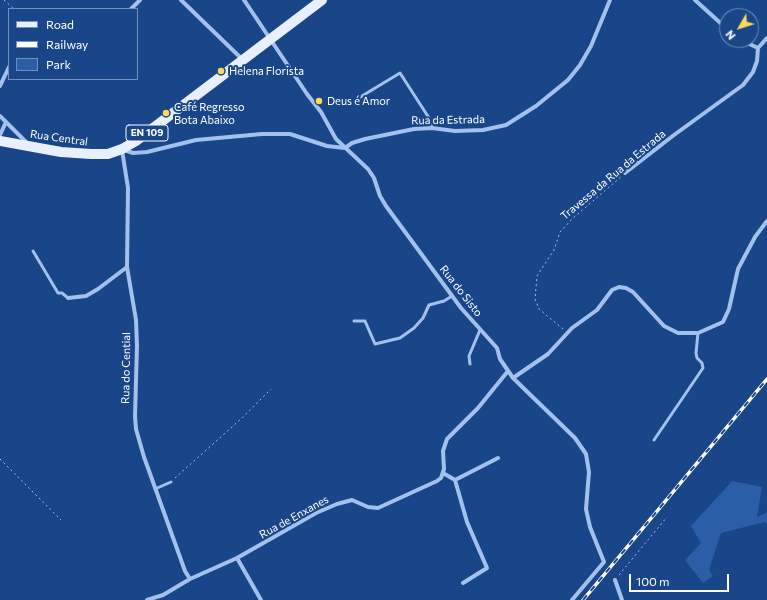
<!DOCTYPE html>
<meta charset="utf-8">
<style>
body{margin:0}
#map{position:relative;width:767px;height:600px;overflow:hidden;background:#194589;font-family:Commissioner,sans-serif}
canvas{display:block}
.legend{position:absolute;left:8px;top:8px;width:130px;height:72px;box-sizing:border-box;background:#194589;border:1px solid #758fb8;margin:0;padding:5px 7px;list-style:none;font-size:12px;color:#fff}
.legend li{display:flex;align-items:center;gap:8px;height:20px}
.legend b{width:20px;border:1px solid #758fb8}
.north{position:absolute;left:719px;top:8px;width:40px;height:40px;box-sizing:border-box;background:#194589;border:1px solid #758fb8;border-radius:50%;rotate:231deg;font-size:11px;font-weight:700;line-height:16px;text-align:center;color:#fff}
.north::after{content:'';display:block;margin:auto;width:14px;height:18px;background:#ffd75e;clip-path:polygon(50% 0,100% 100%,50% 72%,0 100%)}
.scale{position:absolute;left:629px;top:574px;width:100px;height:18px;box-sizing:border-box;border:2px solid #fff;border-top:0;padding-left:5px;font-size:12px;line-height:14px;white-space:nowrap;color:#fff;-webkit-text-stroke:3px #194589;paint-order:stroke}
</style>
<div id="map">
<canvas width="767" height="600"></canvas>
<ul class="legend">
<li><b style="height:5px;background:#e8f0ff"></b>Road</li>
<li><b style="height:5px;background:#fff"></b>Railway</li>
<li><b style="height:11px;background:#2c5ea7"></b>Park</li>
</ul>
<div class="north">N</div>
<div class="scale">100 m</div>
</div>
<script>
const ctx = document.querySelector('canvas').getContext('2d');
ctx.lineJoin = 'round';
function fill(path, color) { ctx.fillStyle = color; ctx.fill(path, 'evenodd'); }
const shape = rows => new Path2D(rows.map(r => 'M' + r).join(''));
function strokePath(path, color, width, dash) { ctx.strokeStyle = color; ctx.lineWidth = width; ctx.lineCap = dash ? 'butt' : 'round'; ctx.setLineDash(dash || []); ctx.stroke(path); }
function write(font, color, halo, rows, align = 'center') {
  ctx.font = font + ' Commissioner,sans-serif'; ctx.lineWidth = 4; ctx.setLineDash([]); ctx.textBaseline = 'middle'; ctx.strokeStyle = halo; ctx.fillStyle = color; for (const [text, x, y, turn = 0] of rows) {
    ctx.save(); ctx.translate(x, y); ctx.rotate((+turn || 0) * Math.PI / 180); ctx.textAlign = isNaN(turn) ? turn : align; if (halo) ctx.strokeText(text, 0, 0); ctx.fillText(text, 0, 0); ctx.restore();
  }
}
const green = shape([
 [732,481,762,487,757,517,766,513,767,511,767,524,765,522,721,533,709,570,713,576,703,583,685,560,701,543,691,526]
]);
const path = shape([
 [4,0,14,9],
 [563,329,539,309,535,299,537,276,554,250,560,232,572,219,622,176],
 [0,459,61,520],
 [175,478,242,418,271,389],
 [619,575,667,517]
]);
const lane = shape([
 [357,99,400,73,429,118,432,128],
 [33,251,58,293,62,293,68,298],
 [354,321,365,321,375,344,400,338,414,328,423,318,429,305,444,301,452,296],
 [470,364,469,356,480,330],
 [654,440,703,368,702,363,697,358,696,353,698,333],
 [155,489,171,482]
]);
const street = shape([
 [181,0,243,60],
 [244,0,307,94,321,112,336,139,368,169,374,178,380,196,386,206,461,308,497,348,500,359,513,378,575,438,586,454,589,472,586,509,590,527,604,562,572,600],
 [695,0,727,29],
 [131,9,140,0],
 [741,40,758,48],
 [0,86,9,67],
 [0,116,6,122,0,135],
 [6,122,27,143],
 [122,150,128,188,127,267,136,320,137,346,135,416,136,429,144,457,185,571,190,579],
 [124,150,133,153,147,152,196,140,262,134,290,134,327,146,345,148,352,143,365,139,414,129,432,128,455,131,483,130,506,125,536,106,568,80,580,65,591,46,610,0],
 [625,173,674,135,743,85,753,72,757,61,758,48,767,38],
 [68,298,86,296,98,289,127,267],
 [513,378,548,354,572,328,597,310,612,290,619,287,626,288,633,292,664,326,678,333,698,333,723,322,729,309,738,269,755,237,767,221],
 [443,473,455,480,498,458],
 [455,480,467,522,487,568,463,583],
 [237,558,261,600],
 [615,580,622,600],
 [147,600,163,595,190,579,237,558,316,513,337,504,352,500,368,507,378,508,437,481,441,478,444,469,443,451,447,439,478,408,508,371]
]);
const primary = shape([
 [0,141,61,152,91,154,108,154,122,149,136,141,322,0]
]);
const rail = shape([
 [583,600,767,379]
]);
const markers = [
 [221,71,4,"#ffd75e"],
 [319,101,4,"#ffd75e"],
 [166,113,4,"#ffd75e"]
];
const shields = [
 [147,133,42]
];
const shieldNames = [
 ["EN 109",147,133]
];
const poiNames = [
 ["Helena Florista",229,71],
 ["Deus é Amor",327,101],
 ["Café Regresso",174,107],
 ["Bota Abaixo",174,120]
];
const streetNames = [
 ["Rua da Estrada",448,120,-1],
 ["Rua Central",59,138,8],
 ["Travessa da Rua da Estrada",613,175,-40],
 ["Rua do Sisto",461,291,52],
 ["Rua do Cential",126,368,-89],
 ["Rua de Enxanes",294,517,-29]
];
fill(green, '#2c5ea7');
strokePath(path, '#a2c1ed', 1, [2, 3]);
strokePath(lane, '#a2c1ed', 3);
strokePath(street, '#a2c1ed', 4);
strokePath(primary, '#e8f0ff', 10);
strokePath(rail, '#fff', 3.5);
strokePath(rail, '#194589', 2, [6]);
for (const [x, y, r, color] of markers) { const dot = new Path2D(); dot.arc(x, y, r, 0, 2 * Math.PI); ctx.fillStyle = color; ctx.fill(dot); strokePath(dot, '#194589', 1.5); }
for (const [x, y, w] of shields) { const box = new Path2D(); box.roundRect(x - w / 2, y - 8, w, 16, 3); ctx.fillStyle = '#194589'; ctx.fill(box); strokePath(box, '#fff', 1); }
write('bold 10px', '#fff', null, shieldNames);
write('11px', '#fff', '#194589', poiNames, 'left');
write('11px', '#fff', '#194589', streetNames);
</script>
